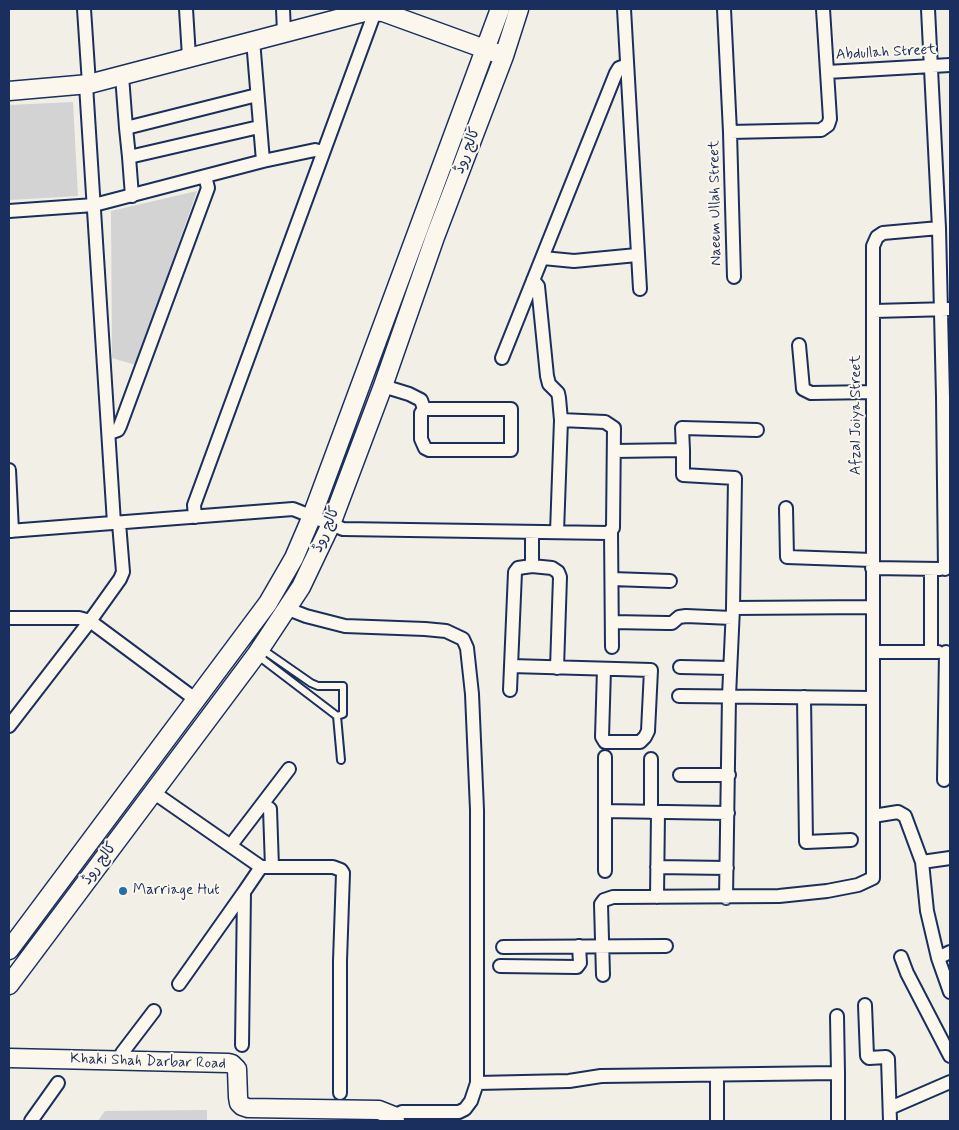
<!DOCTYPE html>
<meta charset="utf-8">
<style>
body{margin:0}
#map{position:relative;width:959px;height:1130px;overflow:hidden;background:#f2efe6;font-family:Mynerve,sans-serif}
canvas{display:block}
.frame{position:absolute;inset:0;border:10px solid #1b2f5e;pointer-events:none}
</style>
<div id="map">
<canvas width="959" height="1130"></canvas>
<div class="frame"></div>
</div>
<script>
const ctx = document.querySelector('canvas').getContext('2d');
ctx.lineJoin = 'round';
function fill(path, color) { ctx.fillStyle = color; ctx.fill(path, 'evenodd'); }
const shape = rows => new Path2D(rows.map(r => 'M' + r).join(''));
function strokePath(path, color, width, dash) { ctx.strokeStyle = color; ctx.lineWidth = width; ctx.lineCap = dash ? 'butt' : 'round'; ctx.setLineDash(dash || []); ctx.stroke(path); }
function write(font, color, halo, rows, align = 'center') {
  ctx.font = font + ' Mynerve,"Playpen Sans Arabic",sans-serif'; ctx.lineWidth = 4; ctx.setLineDash([]); ctx.textBaseline = 'middle'; ctx.strokeStyle = halo; ctx.fillStyle = color; for (const [text, x, y, turn = 0] of rows) {
    ctx.save(); ctx.translate(x, y); ctx.rotate((+turn || 0) * Math.PI / 180); ctx.textAlign = isNaN(turn) ? turn : align; if (halo) ctx.strokeText(text, 0, 0); ctx.fillText(text, 0, 0); ctx.restore();
  }
}
const green = shape([
 [73,102,78,196,9,200,9,105],
 [197,191,136,365,112,358,111,211],
 [207,1110,207,1121,98,1121,105,1111]
]);
const lane = shape([
 [262,649,311,683,318,686,343,686,343,714,337,716],
 [257,655,337,716,341,760]
]);
const street = shape([
 [84,9,89,84],
 [186,9,189,57],
 [283,9,284,32],
 [624,9,640,289],
 [724,9,730,132],
 [253,40,263,161],
 [827,72,950,65],
 [122,76,126,128],
 [86,85,114,523],
 [257,95,126,128,129,157,259,127],
 [129,157,132,196],
 [9,211,94,205,263,161,315,150,323,152],
 [939,228,943,397,945,569],
 [543,258,574,261,637,255],
 [734,277,730,132,821,130,828,125,830,119,823,9],
 [533,280,538,286,547,376,549,384,558,393,559,398,561,420,557,532],
 [874,311,950,309],
 [799,345,803,389,811,393,873,392],
 [502,358,616,73,619,68,627,65],
 [383,386,409,394,421,400,424,409,421,413,421,439,425,448,429,450,511,450,511,409,424,409],
 [110,433,118,430,120,426,208,188,205,176],
 [683,450,683,475,735,478,733,608,729,696,726,898],
 [614,451,683,450,682,428,757,430],
 [9,470,12,531],
 [786,508,787,557,872,560],
 [195,517,194,505,376,9],
 [9,531,293,509,343,529,608,533,613,528,614,428,605,422,561,420],
 [611,531,612,647],
 [532,532,532,566,552,568,558,572,560,577,557,668],
 [872,568,940,569],
 [931,569,931,652],
 [612,579,670,581],
 [733,608,873,607],
 [288,609,306,616,345,626,425,629,446,631,463,639,467,648,472,694,477,810,477,1083],
 [9,618,79,618,90,621,195,699],
 [612,622,667,623,672,623,679,617,686,616,732,618],
 [873,652,938,652],
 [511,666,651,670,648,731,645,737,640,742,605,742,602,737,604,669],
 [680,667,730,668],
 [510,690,515,572,518,568,532,566],
 [679,696,873,698],
 [804,697,806,842,851,840],
 [9,726,90,621,120,579,123,572,119,523],
 [605,757,605,871],
 [680,775,729,775],
 [944,780,946,652],
 [153,792,261,867,244,892,242,1045],
 [263,804,270,809,272,867],
 [605,811,728,813],
 [651,812,651,759],
 [873,816,898,812,905,816,922,862,927,911,938,958,950,992],
 [231,845,289,769],
 [922,862,950,858],
 [261,867,333,867,341,870,343,873,340,961,340,1093],
 [657,867,727,868],
 [657,897,658,812],
 [503,947,666,946],
 [901,957,907,973,950,1056],
 [938,958,950,952],
 [500,966,577,967,580,963,579,946],
 [603,975,601,904,604,900,613,897,779,896,827,891,858,885,873,878,873,246,877,237,883,233,939,228,928,9],
 [179,984,244,892],
 [865,1005,867,1056,869,1058,886,1057,888,1059,890,1121],
 [837,1016,838,1073],
 [122,1060,122,1053,154,1011],
 [890,1108,950,1082],
 [394,1116,402,1112,459,1112,465,1109,471,1101,477,1083,569,1081,601,1076,838,1073,838,1121],
 [31,1121,58,1083],
 [717,1121,717,1076]
]);
const secondary = shape([
 [9,91,89,84,368,11,383,12,496,53],
 [9,950,268,603,294,558,312,516,500,9],
 [9,985,256,655,301,587,331,524,383,386,435,237,504,56,519,9],
 [9,1058,228,1063,232,1064,237,1069,238,1097,239,1103,242,1106,248,1108,379,1110,394,1116,395,1121]
]);
const markers = [
 [123,891,5,"#1f6fb2"]
];
const streetNames = [
 ["Abdullah Street",886,53,-3],
 ["کالج روڈ",468,151,-69],
 ["Naeem Ullah Street",716,203,-91],
 ["Afzal Joiya Street",857,415,-90],
 ["کالج روڈ",327,530,-67],
 ["کالج روڈ",100,864,-54],
 ["Khaki Shah Darbar Road",148,1062,2]
];
const poiNames = [
 ["Marriage Hut",133,891]
];
fill(green, '#d2d3d2');
strokePath(lane, '#1b2f5e', 10);
strokePath(street, '#1b2f5e', 16);
strokePath(secondary, '#1b2f5e', 21);
strokePath(lane, '#fbf7ec', 6);
strokePath(street, '#fbf7ec', 12);
strokePath(secondary, '#fbf7ec', 18);
for (const [x, y, r, color] of markers) { const dot = new Path2D(); dot.arc(x, y, r, 0, 2 * Math.PI); ctx.fillStyle = color; ctx.fill(dot); strokePath(dot, '#fbf7ec', 2); }
write('15px', '#1b2f5e', '#fbf7ec', streetNames);
write('15px', '#1b2f5e', '#fbf7ec', poiNames, 'left');
</script>
